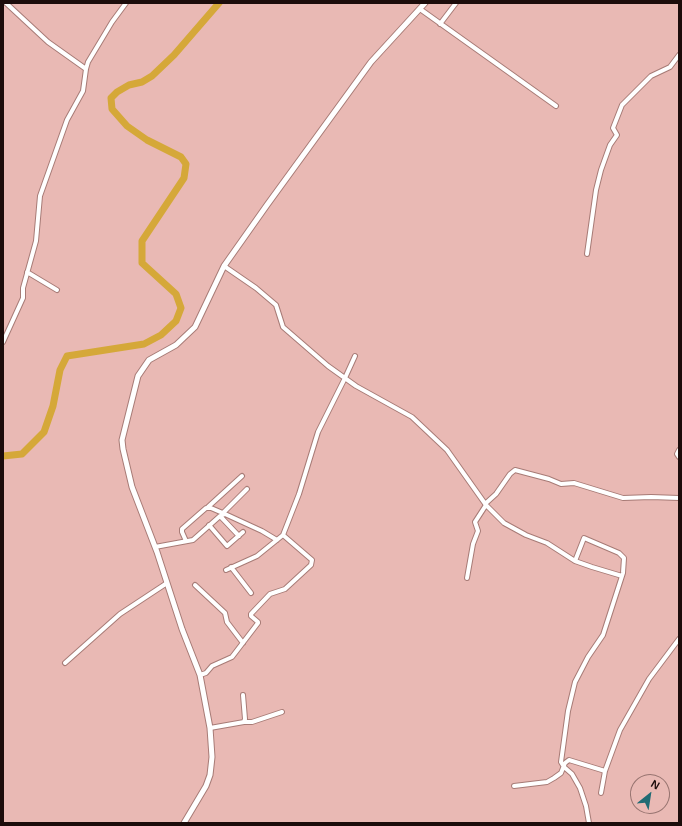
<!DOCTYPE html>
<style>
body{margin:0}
#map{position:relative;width:682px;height:826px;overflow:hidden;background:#e9b9b4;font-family:Helvetica,sans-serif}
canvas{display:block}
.frame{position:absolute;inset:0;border:4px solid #1c0c0b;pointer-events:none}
.north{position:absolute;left:630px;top:774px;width:40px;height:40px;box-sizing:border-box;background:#e9b9b4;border:1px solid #977470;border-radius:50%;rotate:30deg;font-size:11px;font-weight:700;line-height:16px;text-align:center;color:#1c0c0b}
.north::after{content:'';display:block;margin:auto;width:14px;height:18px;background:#216b74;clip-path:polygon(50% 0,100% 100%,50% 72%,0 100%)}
</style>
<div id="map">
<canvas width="682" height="826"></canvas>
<div class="frame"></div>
<div class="north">N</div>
</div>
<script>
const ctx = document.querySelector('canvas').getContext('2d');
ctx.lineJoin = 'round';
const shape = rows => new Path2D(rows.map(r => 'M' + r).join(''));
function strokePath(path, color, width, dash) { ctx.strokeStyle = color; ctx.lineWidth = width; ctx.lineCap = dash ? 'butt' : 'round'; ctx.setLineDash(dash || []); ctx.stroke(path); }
const river = shape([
 [3,456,22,454,44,432,53,406,60,370,67,356,144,344,161,335,176,321,181,308,176,294,142,263,142,241,184,178,186,164,181,157,147,140,127,126,112,109,111,98,117,92,129,85,142,82,152,76,174,55,219,3]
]);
const minor = shape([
 [6,3,48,42,86,69],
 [420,9,556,106],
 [440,24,456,3],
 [587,254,596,190,601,170,610,145,617,135,613,128,622,105,651,76,670,67,679,55],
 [224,266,256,288,276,305,283,327,328,366,356,386,412,417,447,450,486,505,504,523,526,535,547,543,575,561,584,538,619,553,624,558,623,573,603,635,588,657,575,682,568,711,561,762,564,767,572,774,580,788,586,806,589,823],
 [27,272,57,290],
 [3,342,23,298,23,288,36,241,40,196,67,120,83,91,86,69,88,62,112,22,126,3],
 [679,450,677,454,679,457],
 [485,504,496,494,510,474,515,470,549,479,561,484,574,483,623,498,651,497,679,498],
 [208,507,242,476],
 [223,513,247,489],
 [220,516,239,536],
 [209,525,227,546,243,532],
 [186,541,182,532,182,529,206,508,211,508,225,514],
 [155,547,193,540,220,516,225,514,262,531,277,540],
 [575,561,592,567,622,576],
 [231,567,251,593],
 [226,570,257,556,283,535,299,494,318,432,345,378,355,356],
 [467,578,473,544,478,531,475,522,486,505],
 [195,585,225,613,227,622,243,643],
 [65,663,120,614,167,583],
 [200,675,206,673,212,666,232,657,258,623,258,622,251,616,251,614,270,594,285,589,311,565,312,560,283,535],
 [243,722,252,722,282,712],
 [210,728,244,722,245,719,243,695],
 [514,786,547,782,554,778,561,773,565,763,569,760,605,771,620,730,649,679,679,639],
 [601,793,605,771]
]);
const tertiary = shape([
 [184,823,206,786,210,775,212,757,210,728,200,675,182,629,157,552,132,487,123,449,122,440,138,376,149,360,176,345,195,327,224,266,267,205,371,62,425,3]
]);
strokePath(river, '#d5a839', 7);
strokePath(minor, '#a77b76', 6);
strokePath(tertiary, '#a77b76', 7);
strokePath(minor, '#fff', 4);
strokePath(tertiary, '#fff', 5);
</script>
